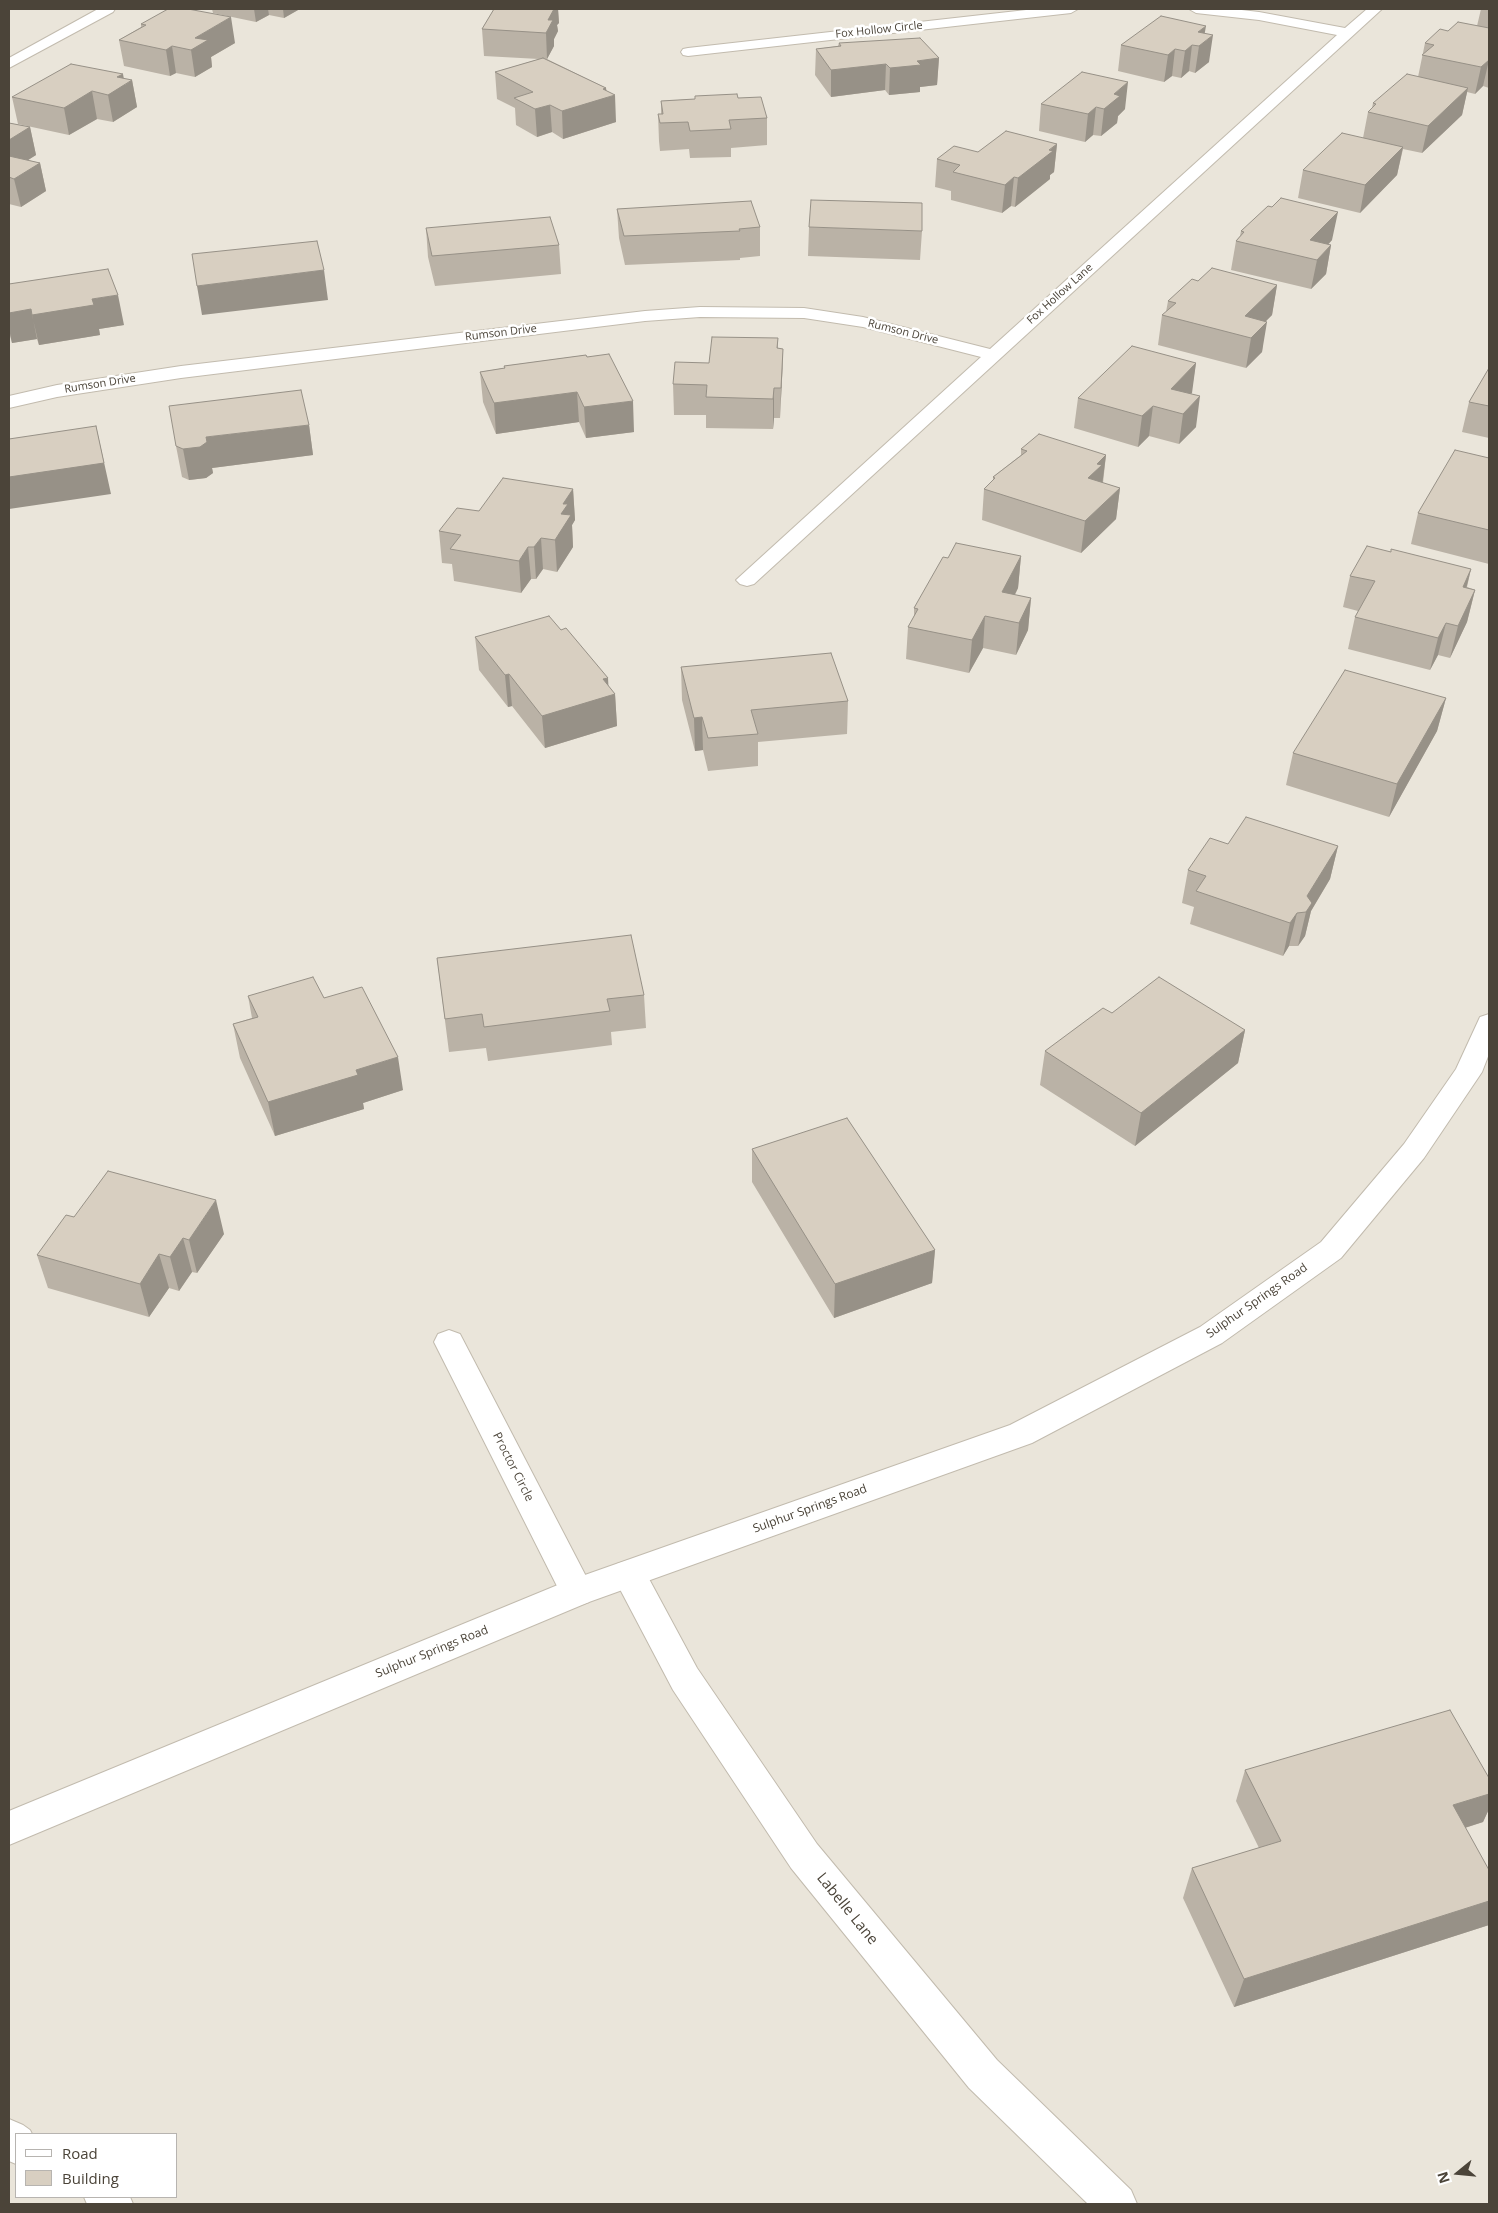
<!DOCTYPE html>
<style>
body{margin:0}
#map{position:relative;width:1498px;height:2213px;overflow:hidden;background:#f6f3ec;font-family:"Open Sans",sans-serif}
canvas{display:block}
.frame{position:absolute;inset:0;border:10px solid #4b4439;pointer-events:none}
.legend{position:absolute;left:15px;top:2133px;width:162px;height:65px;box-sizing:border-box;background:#fff;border:1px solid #b7b4b0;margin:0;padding:6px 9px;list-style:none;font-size:15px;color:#4b4439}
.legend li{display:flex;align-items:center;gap:10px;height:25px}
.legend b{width:25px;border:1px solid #b7b4b0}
.north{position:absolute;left:1433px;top:2148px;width:50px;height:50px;-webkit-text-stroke:4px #fff;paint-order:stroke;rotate:253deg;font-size:14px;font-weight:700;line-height:20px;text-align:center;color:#4b4439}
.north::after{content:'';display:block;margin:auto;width:18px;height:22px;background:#4b4439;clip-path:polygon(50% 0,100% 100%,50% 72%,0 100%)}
</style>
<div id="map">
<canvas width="1498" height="2213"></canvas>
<div class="frame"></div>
<ul class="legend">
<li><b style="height:6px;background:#fff"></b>Road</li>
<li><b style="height:14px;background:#d8cfc1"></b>Building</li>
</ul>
<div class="north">N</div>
</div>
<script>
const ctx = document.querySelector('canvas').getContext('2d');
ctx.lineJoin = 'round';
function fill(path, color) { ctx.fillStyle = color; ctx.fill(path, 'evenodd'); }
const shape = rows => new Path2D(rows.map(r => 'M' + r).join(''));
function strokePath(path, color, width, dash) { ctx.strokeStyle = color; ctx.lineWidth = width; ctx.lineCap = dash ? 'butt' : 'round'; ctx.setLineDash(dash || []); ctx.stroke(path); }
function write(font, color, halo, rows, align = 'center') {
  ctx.font = font + ' "Open Sans",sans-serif'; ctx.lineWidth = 5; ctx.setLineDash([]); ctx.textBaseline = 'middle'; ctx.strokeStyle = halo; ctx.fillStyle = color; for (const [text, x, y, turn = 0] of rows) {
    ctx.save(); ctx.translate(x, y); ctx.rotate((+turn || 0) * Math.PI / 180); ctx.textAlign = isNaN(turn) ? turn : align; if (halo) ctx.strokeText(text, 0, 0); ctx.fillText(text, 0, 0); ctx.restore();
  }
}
const residential = shape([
 [9,9,1489,9,1489,2204,9,2204],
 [16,2134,176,2134,176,2197,16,2197]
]);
const service = shape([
 [9,2119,23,2125,30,2130,32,2134,16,2134,16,2164,9,2161,9,2119],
 [84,2197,130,2197,133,2204,87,2204,84,2197]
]);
const minor = shape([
 [98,9,115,9,113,12,9,68,9,58,98,9],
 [1035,9,1078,9,1071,13,688,56,683,55,681,52,683,49,688,48,1035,9],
 [1189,9,1233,9,1259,12,1345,28,1367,9,1382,9,754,584,747,586,740,584,736,580,981,357,863,327,804,318,700,317,645,321,181,378,57,397,9,408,9,396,57,385,181,366,645,311,700,307,804,308,863,317,990,349,1337,35,1259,20,1196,13,1189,9],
 [449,1330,460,1334,589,1582,594,1592,589,1602,577,1606,565,1602,434,1342,438,1334,449,1330],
 [629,1560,641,1564,697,1668,817,1844,997,2060,1131,2190,1137,2204,1088,2204,969,2088,791,1868,673,1690,612,1574,617,1564,629,1560]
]);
const tertiary = shape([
 [1489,1014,1489,1054,1482,1072,1424,1158,1341,1258,1222,1343,1032,1443,589,1602,9,1845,9,1811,565,1582,1010,1425,1200,1327,1321,1242,1404,1144,1456,1069,1480,1017,1489,1014]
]);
const wall = shape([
 [212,9,298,9,298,10,284,18,269,15,256,22,213,13],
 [494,9,558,9,559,23,557,25,558,31,554,39,554,46,547,59,606,88,616,122,563,139,552,132,537,137,516,125,515,108,497,99,495,72,539,59,484,56,482,29],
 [1481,9,1489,9,1489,88,1483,86,1475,94,1467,92,1462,115,1422,153,1403,149,1397,175,1360,213,1298,198,1303,170,1363,138,1368,112,1372,108,1373,103,1418,77,1425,43,1448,31,1477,26],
 [141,24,235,43,211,57,212,67,195,77,176,73,170,76,124,66,119,40,141,27],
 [1205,34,1209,62,1195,73,1189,71,1181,78,1172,76,1164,82,1118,71,1121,45],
 [839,43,939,58,937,85,920,87,920,92,889,95,885,90,831,97,815,75,816,49,838,46],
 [123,74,123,79,132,80,137,107,113,122,97,119,69,135,18,124,12,97],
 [695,96,738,98,767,118,767,145,731,148,731,157,690,158,689,149,660,151,659,141,658,114,661,114,661,101,695,99],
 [1041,104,1125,109,1118,116,1117,123,1101,136,1093,135,1085,142,1039,131],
 [9,123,30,127,36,155,28,160,40,163,46,191,21,207,9,204],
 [1057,144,1054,172,1050,175,1050,179,1015,207,1011,206,1002,213,951,200,951,191,935,187,937,159,978,152],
 [617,209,760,227,760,256,740,258,740,260,625,265,619,238],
 [809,227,922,231,920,260,808,256],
 [426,228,559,245,561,274,435,286,428,257],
 [1241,231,1332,240,1328,245,1331,245,1326,274,1311,289,1231,270,1236,241,1240,236],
 [1198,281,1277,285,1272,315,1265,322,1262,352,1246,368,1158,345,1162,315,1166,312,1168,301],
 [9,284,124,325,99,329,100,335,39,345,37,339,12,343,9,332],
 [778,338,778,348,783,349,782,379,780,418,774,418,773,429,706,428,706,415,674,415,673,384,709,363],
 [586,355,634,432,586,438,579,422,496,434,483,402,480,372,504,368,504,366],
 [1196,363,1191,394,1196,427,1179,444,1149,436,1138,447,1074,428,1078,398],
 [1489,368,1489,438,1462,432,1469,402],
 [309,425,313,455,212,468,213,473,206,478,189,480,182,477,176,446],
 [1021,449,1106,455,1103,483,1120,488,1116,519,1081,553,982,520,984,489,993,480,993,477,1021,455],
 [1489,458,1489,564,1411,544,1418,513],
 [573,489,575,520,572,525,573,547,557,572,543,569,536,579,531,579,521,593,454,581,452,564,442,563,439,531,479,511],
 [1391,552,1471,569,1467,587,1475,590,1467,622,1450,658,1438,655,1430,670,1348,649,1355,617,1358,611,1343,607,1350,576],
 [1021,556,1018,588,1015,595,1031,598,1028,630,1016,655,983,648,969,673,906,659,908,627,914,616,914,608,948,558],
 [561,630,608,678,608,686,615,694,617,726,545,748,512,706,508,707,479,670,475,637],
 [681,667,848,701,847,734,758,742,758,766,708,771,703,750,695,751,682,700],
 [1446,698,1437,731,1389,817,1286,785,1293,753],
 [1228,844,1338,846,1330,879,1311,911,1305,936,1298,946,1289,946,1283,956,1190,924,1194,907,1182,903,1188,870],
 [437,958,644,995,646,1028,611,1032,612,1045,488,1061,486,1048,449,1052],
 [248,996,324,998,403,1090,363,1103,364,1109,275,1136,240,1058,233,1024,252,1018],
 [1112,1013,1245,1030,1238,1063,1135,1146,1040,1085,1045,1051],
 [752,1149,935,1250,932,1283,834,1318,752,1182],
 [74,1217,224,1234,197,1273,192,1272,179,1291,169,1288,149,1317,48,1288,37,1255],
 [1245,1770,1489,1778,1489,1809,1483,1822,1465,1828,1489,1870,1489,1925,1234,2007,1183,1898,1192,1868,1259,1848,1236,1801]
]);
const shadedWall = shape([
 [254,9,268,9,269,15,256,22],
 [283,9,298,9,298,10,284,18],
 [553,9,558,9,559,23,557,25,558,31,554,39,554,46,547,59,546,33,548,20],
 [231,17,235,43,211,57,212,67,195,77,191,50,195,38],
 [1206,26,1203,43,1213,35,1209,62,1195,73,1199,46,1198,32],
 [1192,45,1189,71,1181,78,1185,51],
 [172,46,176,73,170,76,166,50],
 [1175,49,1172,76,1164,82,1168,55],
 [939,58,937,85,920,87,920,92,889,95,890,68,917,61],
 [1489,60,1483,86,1475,94,1481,67],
 [886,64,885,90,831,97,831,70],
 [123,74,125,85,132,80,137,107,113,122,108,95,117,77],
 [1128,82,1125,109,1118,116,1117,123,1101,136,1104,109,1114,94],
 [606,88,606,98,615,95,616,122,563,139,562,111],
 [1468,88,1462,115,1422,153,1428,126],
 [92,91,97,119,69,135,64,108],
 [550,105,552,132,537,137,535,109],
 [1096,107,1093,135,1085,142,1088,114],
 [30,127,36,155,9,172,9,140],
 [1057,144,1054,172,1050,175,1050,179,1015,207,1018,178],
 [1403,147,1397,175,1360,213,1365,185],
 [40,163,46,191,21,207,14,179],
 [1014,177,1011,206,1002,213,1005,185],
 [1338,212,1332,240,1314,259,1310,240],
 [1331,245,1326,274,1311,289,1317,260],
 [324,270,328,300,202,315,197,286],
 [1277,285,1272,315,1250,337,1245,316],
 [118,295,124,325,99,329,100,335,39,345,32,315,92,299],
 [31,309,37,339,12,343,9,329,9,313],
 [1267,322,1262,352,1246,368,1251,338],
 [783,349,782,379,780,418,781,388],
 [1196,363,1192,393,1174,411,1171,389],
 [774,388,774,418,773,429,773,399],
 [577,392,579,422,496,434,494,403],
 [1200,396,1196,427,1179,444,1183,414],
 [633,401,634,432,586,438,584,407],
 [1153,406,1149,436,1138,447,1142,416],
 [309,425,313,455,212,468,213,473,206,478,189,480,183,449,206,437],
 [96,426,111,494,9,509,9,477],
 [1106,455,1102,486,1088,478,1097,464],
 [1120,488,1116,519,1081,553,1085,521],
 [573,489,575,520,572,525,573,547,557,572,555,540,563,504],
 [541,538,543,569,536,579,534,547],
 [528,547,531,579,521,593,519,561],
 [1021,556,1018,588,1002,619,1002,592],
 [1471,569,1463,601,1463,587],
 [1475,590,1467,622,1450,658,1458,626],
 [1031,598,1028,630,1016,655,1019,623],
 [985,616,983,648,969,673,972,640],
 [1446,623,1438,655,1430,670,1438,638],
 [509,674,512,706,508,707,505,675],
 [608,678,609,696,615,694,617,726,545,748,542,716,603,679],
 [1446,698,1437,731,1389,817,1397,784],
 [702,717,703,750,695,751,694,718],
 [1338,846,1330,879,1311,911,1305,936,1298,946,1306,912,1307,896],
 [1297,913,1289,946,1283,956,1290,923],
 [1245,1030,1238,1063,1135,1146,1141,1113],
 [398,1057,403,1090,363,1103,364,1109,275,1136,268,1102,356,1070],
 [216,1200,224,1234,197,1273,189,1240],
 [183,1238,192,1272,179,1291,170,1257],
 [935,1250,932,1283,834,1318,835,1284],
 [159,1254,169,1288,149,1317,140,1284],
 [1489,1794,1489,1809,1483,1822,1439,1836,1453,1805],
 [1489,1901,1489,1925,1234,2007,1244,1979]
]);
const building = shape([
 [168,9,188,9,231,17,195,38,208,40,191,50,172,46,166,50,119,40,146,25,141,24,168,9],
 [494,9,554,9,548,20,553,20,546,33,482,29,494,9],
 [1161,16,1206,26,1198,32,1213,35,1199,46,1192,45,1185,51,1175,49,1168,55,1121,45,1161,16],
 [1458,22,1489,28,1489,60,1481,67,1422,55,1434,45,1425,43,1440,29,1448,31,1458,22],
 [920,38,939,58,917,61,921,65,890,68,886,64,831,70,816,49,841,46,839,43,920,38],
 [543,58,606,88,603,89,615,95,562,111,550,105,535,109,514,98,533,92,495,72,543,58],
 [71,64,123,74,117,77,132,80,108,95,92,91,64,108,12,97,71,64],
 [1082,72,1128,82,1114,94,1120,96,1104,109,1096,107,1088,114,1041,104,1082,72],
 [1407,74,1468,88,1428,126,1368,112,1376,104,1373,103,1407,74],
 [737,94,738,98,761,97,767,118,729,120,731,129,690,131,688,122,660,123,658,114,663,114,661,101,695,99,695,96,737,94],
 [9,123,30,127,9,140,9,123],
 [1006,131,1057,144,1049,150,1053,151,1018,178,1014,177,1005,185,953,172,960,165,937,159,954,146,978,152,1006,131],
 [1342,133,1403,147,1365,185,1303,170,1342,133],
 [9,156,40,163,14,179,9,177,9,156],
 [1281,198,1338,212,1310,240,1331,245,1317,260,1236,241,1244,232,1241,231,1268,206,1272,207,1281,198],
 [811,200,922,203,922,231,809,227,811,200],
 [751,201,760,227,739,229,740,231,624,236,617,209,751,201],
 [550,217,559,245,432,256,426,228,550,217],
 [317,241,324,270,197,286,192,254,317,241],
 [1212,268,1277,285,1245,316,1267,322,1251,338,1162,315,1176,303,1168,301,1192,279,1198,281,1212,268],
 [108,269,118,295,92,299,94,305,32,315,31,309,9,313,9,284,108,269],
 [712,337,778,338,777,348,783,349,781,388,774,388,773,399,706,397,707,385,673,384,675,362,709,363,712,337],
 [1132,346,1196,363,1171,389,1200,396,1183,414,1153,406,1142,416,1078,398,1132,346],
 [609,354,633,401,584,407,577,392,494,403,480,372,505,368,504,366,586,355,587,357,609,354],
 [1489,368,1489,406,1469,402,1489,368],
 [301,390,309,425,206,437,207,442,200,447,183,449,176,446,169,406,301,390],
 [96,426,104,463,9,477,9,439,96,426],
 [1039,434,1106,455,1097,464,1102,465,1088,478,1120,488,1085,521,984,489,995,478,993,477,1027,451,1021,449,1039,434],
 [1455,450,1489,458,1489,530,1418,513,1455,450],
 [503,478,573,489,563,504,568,504,561,514,571,515,555,540,541,538,534,547,528,547,519,561,450,549,461,535,439,531,457,508,479,511,503,478],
 [956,543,1021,556,1002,592,1031,598,1019,623,985,616,972,640,908,627,918,609,914,608,943,557,948,558,956,543],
 [1367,546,1391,552,1391,549,1471,569,1463,587,1475,590,1458,626,1446,623,1438,638,1355,617,1375,581,1350,576,1367,546],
 [549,616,561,630,566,628,608,678,603,679,615,694,542,716,509,674,505,675,475,637,549,616],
 [831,653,848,701,751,710,758,734,708,738,702,717,694,718,681,667,831,653],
 [1345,670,1446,698,1397,784,1293,753,1345,670],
 [1246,817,1338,846,1307,896,1312,903,1306,912,1297,913,1290,923,1196,891,1206,876,1188,870,1210,838,1228,844,1246,817],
 [631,935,644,995,607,999,610,1011,484,1027,482,1014,445,1019,437,958,631,935],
 [313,977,324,998,362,987,398,1057,356,1070,358,1075,268,1102,233,1024,258,1017,248,996,313,977],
 [1159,977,1245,1030,1141,1113,1045,1051,1103,1008,1112,1013,1159,977],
 [847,1118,935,1250,835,1284,752,1149,847,1118],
 [108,1171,216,1200,189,1240,183,1238,170,1257,159,1254,140,1284,37,1255,66,1215,74,1217,108,1171],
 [1450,1710,1489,1778,1489,1794,1453,1805,1489,1870,1489,1901,1244,1979,1192,1868,1281,1841,1245,1770,1450,1710]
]);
const farStreetnames = [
 ["Fox Hollow Circle",879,30,-6],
 ["Fox Hollow Lane",1060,294,-42],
 ["Rumson Drive",903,332,14],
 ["Rumson Drive",501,333,-7],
 ["Rumson Drive",100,384,-9]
];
const streetNames = [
 ["Sulphur Springs Road",1257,1301,-35],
 ["Proctor Circle",513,1467,63],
 ["Sulphur Springs Road",810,1509,-20],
 ["Sulphur Springs Road",432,1652,-22]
];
const nearStreetnames = [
 ["Labelle Lane",847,1909,51]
];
fill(residential, '#eae5da');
strokePath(service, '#c2bbae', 2);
strokePath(minor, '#c2bbae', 2);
strokePath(tertiary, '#c2bbae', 2);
fill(service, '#fff');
fill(minor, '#fff');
fill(tertiary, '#fff');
fill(wall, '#bab2a6');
fill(shadedWall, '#979187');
fill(building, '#d8cfc1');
strokePath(building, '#979187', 1);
write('11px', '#4b4439', '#fff', farStreetnames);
write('12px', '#4b4439', '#fff', streetNames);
write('15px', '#4b4439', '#fff', nearStreetnames);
</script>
